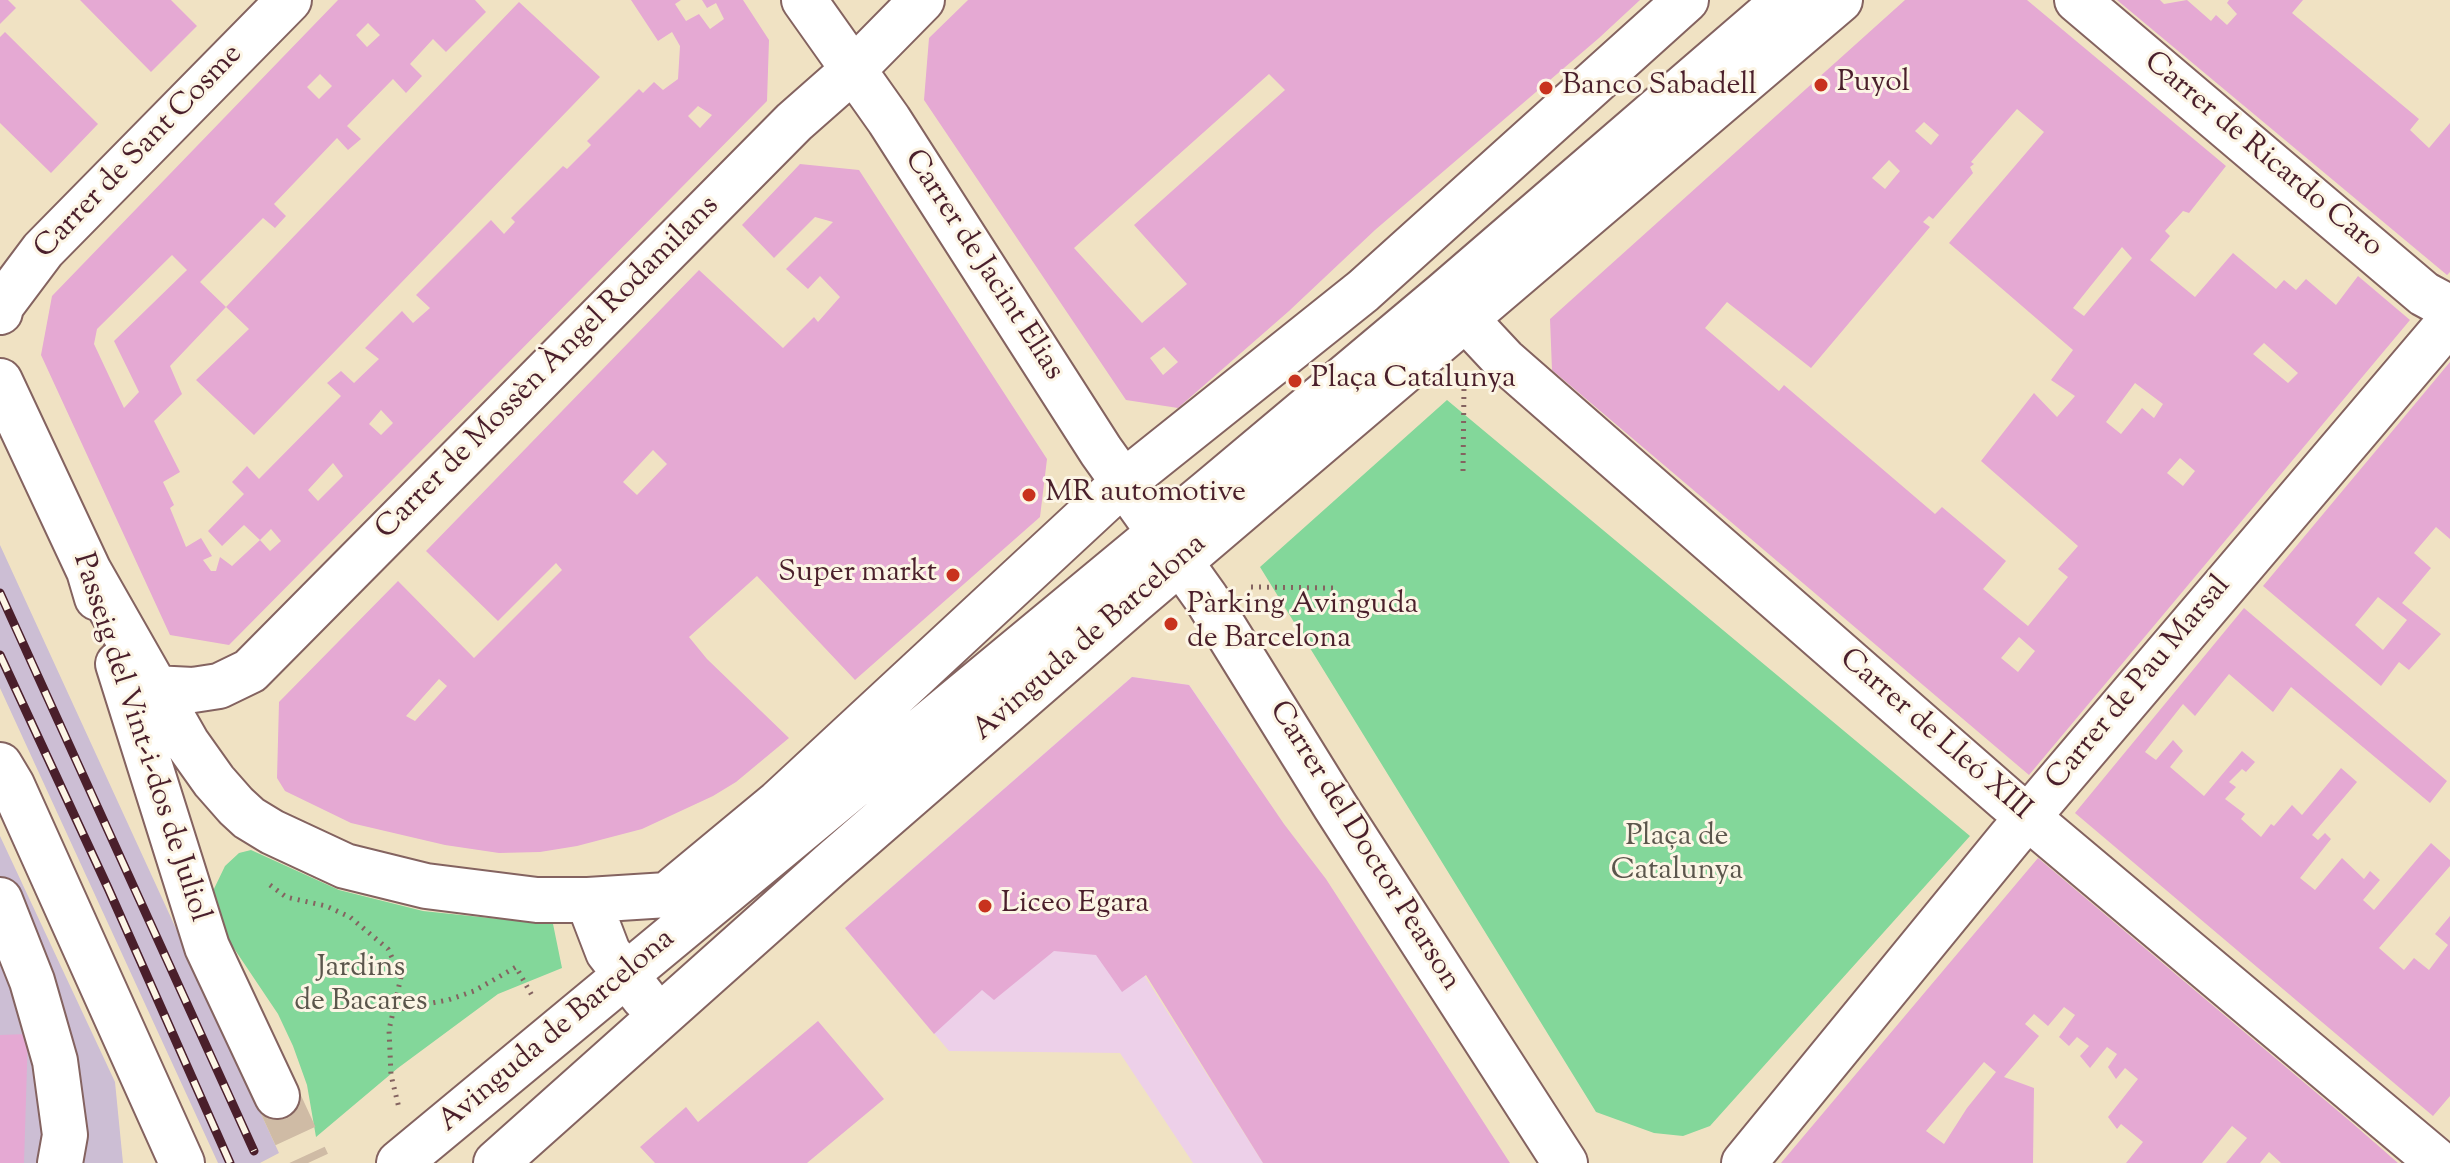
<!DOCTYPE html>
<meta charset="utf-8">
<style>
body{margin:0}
canvas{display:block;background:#f0e2c3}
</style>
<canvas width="2450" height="1163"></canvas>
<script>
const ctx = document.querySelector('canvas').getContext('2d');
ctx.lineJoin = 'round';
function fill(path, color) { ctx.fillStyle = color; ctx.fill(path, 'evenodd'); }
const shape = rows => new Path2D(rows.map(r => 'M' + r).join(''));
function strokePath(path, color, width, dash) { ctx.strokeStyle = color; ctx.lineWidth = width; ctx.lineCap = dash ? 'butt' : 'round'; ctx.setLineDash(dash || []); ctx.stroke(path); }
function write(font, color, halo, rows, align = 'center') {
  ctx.font = font + ' "Sorts Mill Goudy",serif'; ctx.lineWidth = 6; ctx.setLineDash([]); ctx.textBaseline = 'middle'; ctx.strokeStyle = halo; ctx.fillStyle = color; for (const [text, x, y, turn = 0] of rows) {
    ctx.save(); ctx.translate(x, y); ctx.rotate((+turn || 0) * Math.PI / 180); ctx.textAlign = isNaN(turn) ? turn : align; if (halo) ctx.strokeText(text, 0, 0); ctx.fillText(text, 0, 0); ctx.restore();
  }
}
const built = shape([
 [1132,677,1189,685,1236,752,1087,885,1263,1163,1193,1163,1120,1053,949,1051,845,928]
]);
const industrial = shape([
 [0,545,279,1153,260,1163,218,1163,0,688],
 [0,836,115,1082,123,1163,0,1163]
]);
const green = shape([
 [1447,400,1970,836,1710,1126,1683,1136,1654,1133,1596,1112,1260,567],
 [251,850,339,890,423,911,499,919,552,919,562,968,498,994,398,1068,316,1137,307,1085,293,1046,278,1014,227,938,212,893,225,866,239,853]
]);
const building = shape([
 [0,0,8,0,16,8,0,24],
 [80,0,171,0,197,26,151,72],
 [338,0,475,0,486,12,446,52,433,39,410,64,422,76,406,93,393,79,347,126,361,139,348,150,337,138,274,204,286,216,275,228,263,218,200,282,226,307,170,366,182,394,154,421,180,472,163,482,174,505,170,508,186,547,201,538,212,556,203,560,211,571,216,571,220,557,232,566,260,540,270,551,281,541,271,529,260,540,244,525,222,546,208,531,244,494,232,482,247,466,259,479,341,396,327,383,341,371,354,383,379,359,365,348,402,311,413,323,430,308,416,295,491,220,504,234,515,222,511,218,563,166,567,169,591,145,587,141,639,89,643,93,654,82,663,90,678,79,680,46,672,32,658,41,631,0,681,0,675,4,686,21,699,14,710,29,724,19,716,3,707,8,702,0,743,0,769,40,767,101,229,645,170,635,41,355,52,296],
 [368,23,380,35,367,47,356,35],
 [320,74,332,86,319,99,307,87],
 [698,106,712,115,700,128,688,116],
 [172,255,187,270,114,341,139,392,124,408,94,344,97,329],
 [381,410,393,423,381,435,369,424],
 [333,463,343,476,318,501,308,490],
 [968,0,1640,0,1599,38,1375,230,1289,311,1178,408,1126,400,924,100,929,38],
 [1269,74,1285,90,1134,225,1187,284,1142,323,1074,248],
 [1164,347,1178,362,1163,375,1150,358],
 [1905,0,2027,0,2226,166,2189,213,2183,211,2165,231,2170,236,2150,260,2195,297,2233,253,2276,289,2284,280,2296,290,2306,279,2336,305,2358,276,2410,320,2029,775,1552,370,1550,319],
 [2017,109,2044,132,1949,243,2073,350,2051,380,2075,396,2057,417,2034,393,1981,461,2078,546,2058,569,2068,577,2028,626,1983,589,2006,561,1942,507,1935,514,1784,385,1779,391,1705,328,1727,302,1811,368,1930,227,1923,222,1929,216,1933,219,1973,173,1970,167,1974,164,1971,162],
 [1924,122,1939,135,1931,145,1915,131],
 [1889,160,1900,171,1885,189,1872,178],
 [2122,247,2132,258,2084,316,2073,308],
 [2264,343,2298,373,2288,383,2253,354],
 [2135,383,2163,404,2154,418,2142,408,2121,434,2106,422],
 [2180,458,2195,471,2183,486,2167,473],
 [2019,637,2035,651,2018,672,2001,658],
 [2117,0,2160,0,2164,4,2187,0,2211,21,2216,15,2227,25,2237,14,2227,3,2229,0,2303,0,2292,13,2419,119,2410,130,2429,148,2450,123,2450,272,2447,275],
 [519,2,600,77,254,435,196,380,249,329,226,307],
 [5,32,98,124,51,173,0,123,0,37],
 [800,164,859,170,1047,459,1040,517,855,680,757,576,689,637,707,659,789,738,736,782,713,796,642,829,577,846,540,852,499,853,445,845,351,823,285,791,277,778,279,702,398,581,474,658,562,570,556,563,498,621,426,551,699,270,783,348,814,317,818,322,840,297,820,276,808,289,786,269,833,222,815,217,774,258,742,225],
 [653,450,667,464,637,495,623,482],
 [439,679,447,686,415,721,406,716],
 [2450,362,2450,539,2436,527,2414,553,2431,568,2402,603,2441,634,2409,670,2399,662,2381,686,2263,586],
 [2378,597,2407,620,2383,650,2355,625],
 [2244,608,2447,781,2430,803,2291,687,2273,712,2229,674,2195,716,2183,704,2145,752,2156,760,2173,740,2183,751,2170,767,2204,796,2242,751,2255,762,2246,772,2242,769,2229,782,2236,787,2225,799,2245,814,2241,819,2261,837,2271,824,2274,826,2292,805,2302,815,2341,768,2357,782,2312,835,2318,840,2325,833,2331,839,2300,878,2315,890,2342,858,2364,879,2370,871,2380,880,2363,900,2374,910,2431,843,2450,860,2450,866,2379,948,2404,970,2414,958,2429,970,2448,945,2435,934,2450,916,2450,1096,2433,1116,2075,813],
 [1132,677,1189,685,1284,824,1326,879,1510,1163,1263,1163,1146,975,1122,992,1096,955,1054,951,994,1000,982,990,934,1034,845,928],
 [2038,858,2351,1122,2398,1163,2281,1163,2269,1152,2260,1163,2226,1163,2247,1138,2232,1126,2202,1163,2126,1163,2143,1142,2121,1124,2117,1129,2108,1117,2138,1079,2125,1068,2116,1079,2108,1067,2117,1054,2107,1047,2090,1068,2080,1056,2089,1046,2077,1037,2069,1046,2059,1037,2075,1015,2064,1007,2048,1026,2034,1014,2025,1024,2039,1036,2004,1077,2034,1088,2033,1163,1781,1163],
 [1984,1062,1996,1072,1967,1108,1944,1144,1926,1131],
 [818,1021,884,1099,807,1163,655,1163,640,1147,686,1107,698,1122],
 [28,1034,24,1163,0,1163,0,1035]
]);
const minorTunnel = shape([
 [277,1096,308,1163]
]);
const path = shape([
 [1463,471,1464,387],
 [1251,587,1333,588],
 [270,885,286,897,326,906,350,917,388,949,401,977,389,1030,391,1075,399,1108],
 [394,1010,448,1000,474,991,516,967,534,999]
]);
const minor = shape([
 [804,0,889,120,1101,451,1206,598,1335,806,1565,1163],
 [2077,0,2424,294,2450,308],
 [1446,298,1504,360,2006,799,2439,1163],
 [0,312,1,306,43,250,289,0],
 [0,381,89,571,97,598],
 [89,571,187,743,214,781,236,806,249,818,272,832,345,866,426,886,537,900,588,900,667,895,694,898],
 [118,664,207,947,277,1096],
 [153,688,193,690,219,686,250,671,794,122,853,70,922,0],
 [0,765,12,785,182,1163],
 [667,895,778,803,1124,482,1363,291,1686,0],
 [0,900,32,981,55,1061,65,1135,60,1163],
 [588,900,608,952,644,998],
 [399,1163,1212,489,1443,295,1785,0],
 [496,1163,830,865,1133,602,1840,0],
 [1744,1163,2010,838,2450,321]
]);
const rail = shape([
 [0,593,254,1151],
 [0,655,108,888,230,1163]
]);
const markers = [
 [1821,85,8,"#c8321e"],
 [1546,88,8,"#c8321e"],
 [1295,381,8,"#c8321e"],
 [1029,495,8,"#c8321e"],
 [953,575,8,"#c8321e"],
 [1171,624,8,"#c8321e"],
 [985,906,8,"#c8321e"]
];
const poiNames = [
 ["Puyol",1837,85],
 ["Banco Sabadell",1562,88],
 ["Plaça Catalunya",1311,381],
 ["MR automotive",1045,495],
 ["Super markt",937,575,"right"],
 ["Pàrking Avinguda",1187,607],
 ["de Barcelona",1187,641],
 ["Liceo Egara",1001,906]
];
const streetNames = [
 ["Carrer de Sant Cosme",140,153,-46],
 ["Carrer de Ricardo Caro",2262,156,40],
 ["Carrer de Jacint Elias",982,266,57],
 ["Carrer de Mossèn Àngel Rodamilans",549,369,-45],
 ["Avinguda de Barcelona",1091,639,-41],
 ["Carrer de Pau Marsal",2140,684,-50],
 ["Carrer de Lleó XIII",1934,736,41],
 ["Passeig del Vint-i-dos de Juliol",139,738,72],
 ["Carrer del Doctor Pearson",1363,847,58],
 ["Avinguda de Barcelona",558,1032,-40]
];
const parkNames = [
 ["Plaça de",1677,839],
 ["Catalunya",1677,873],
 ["Jardins",361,970],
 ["de Bacares",361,1004]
];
fill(built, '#edd0e9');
fill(industrial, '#ccbed4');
fill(green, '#83d79a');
fill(building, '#e5a9d3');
strokePath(minorTunnel, '#cfbba5', 44, [44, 22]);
strokePath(minor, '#846360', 48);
strokePath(path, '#846360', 5, [2, 6]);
strokePath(minor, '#fff', 44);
strokePath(rail, '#4a1f2b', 9);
strokePath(rail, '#fcf5e5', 6, [18]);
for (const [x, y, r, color] of markers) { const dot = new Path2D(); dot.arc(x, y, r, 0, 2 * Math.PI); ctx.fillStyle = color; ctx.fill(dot); strokePath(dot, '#fcf5e5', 3); }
write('30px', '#4a1f2b', '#fcf5e5', poiNames, 'left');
write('30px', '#4a1f2b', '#fcf5e5', streetNames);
write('30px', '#5b564c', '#fcf5e5', parkNames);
</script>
